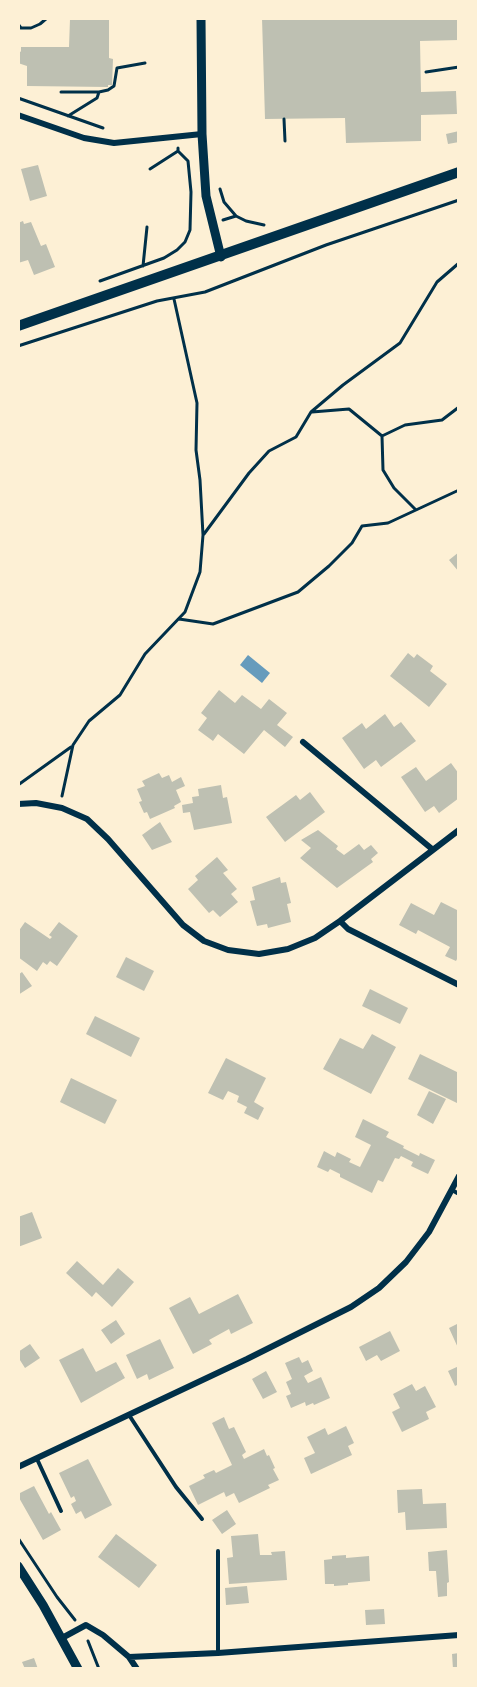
<!DOCTYPE html>
<style>
body{margin:0}
#map{position:relative;width:477px;height:1687px;overflow:hidden;background:#fdf0d5;font-family:Jost,sans-serif}
canvas{display:block}
.frame{position:absolute;inset:0;border:20px solid #fdf0d5;pointer-events:none}
</style>
<div id="map">
<canvas width="477" height="1687"></canvas>
<div class="frame"></div>
</div>
<script>
const ctx = document.querySelector('canvas').getContext('2d');
ctx.lineJoin = 'round';
function fill(path, color) { ctx.fillStyle = color; ctx.fill(path, 'evenodd'); }
const shape = rows => new Path2D(rows.map(r => 'M' + r).join(''));
function strokePath(path, color, width, dash) { ctx.strokeStyle = color; ctx.lineWidth = width; ctx.lineCap = dash ? 'butt' : 'round'; ctx.setLineDash(dash || []); ctx.stroke(path); }
const water = shape([
 [248,655,270,673,262,683,240,665]
]);
const building = shape([
 [262,18,459,18,459,40,420,41,421,92,456,91,457,114,421,115,421,141,346,143,345,118,265,119],
 [70,19,109,20,109,58,113,59,112,85,108,85,108,87,27,86,27,66,18,63,18,50,21,52,21,47,69,47],
 [459,131,459,142,448,144,446,134],
 [38,165,47,196,30,201,21,169],
 [23,221,24,224,31,222,41,246,46,244,55,267,34,275,28,260,18,263,18,223],
 [459,552,459,572,449,560],
 [408,653,414,658,417,654,433,666,430,671,447,684,429,707,390,676],
 [219,690,235,703,242,695,261,709,269,699,287,713,277,725,293,737,285,747,264,730,244,754,218,734,213,741,198,730,207,718,201,713],
 [385,714,394,727,401,722,416,741,381,767,376,760,364,769,342,738,362,723,366,729],
 [451,763,459,774,459,798,439,813,434,806,425,812,401,777,416,767,426,781],
 [159,773,162,778,169,775,172,782,181,777,185,786,176,790,181,802,174,806,175,808,150,819,147,812,144,813,139,802,142,801,137,789,145,786,142,781],
 [221,785,223,798,227,797,232,823,194,830,190,812,183,813,182,805,193,803,192,797,199,796,198,789],
 [310,792,325,812,285,842,266,817,296,795,300,800],
 [160,822,172,842,152,850,142,835],
 [318,830,338,846,336,849,344,855,359,844,364,850,371,845,378,853,371,859,373,862,337,888,300,858,311,848,301,840],
 [217,857,228,870,223,873,237,889,231,894,238,902,220,917,213,910,209,913,188,889,198,880,195,876],
 [280,877,281,883,286,882,291,903,287,904,291,922,268,928,267,924,257,926,250,901,255,900,252,887],
 [441,902,459,911,459,955,456,961,445,956,450,947,418,930,416,934,399,925,411,903,434,915],
 [25,922,50,939,52,937,49,935,59,922,78,936,57,966,50,961,47,965,43,962,37,971,18,957,18,932],
 [126,957,154,971,144,991,116,977],
 [22,972,32,986,18,995,18,975],
 [370,989,408,1008,400,1024,362,1006],
 [95,1016,140,1038,131,1057,86,1034],
 [372,1034,396,1047,371,1094,323,1069,340,1038,363,1049],
 [420,1054,459,1073,459,1104,408,1079],
 [226,1058,266,1078,254,1102,264,1108,258,1120,244,1113,247,1107,237,1102,239,1096,228,1091,223,1100,208,1093],
 [71,1078,117,1100,105,1124,60,1102],
 [429,1091,446,1099,433,1124,417,1115],
 [363,1119,389,1132,386,1137,404,1146,403,1148,419,1156,420,1153,435,1160,428,1174,411,1166,413,1162,401,1156,399,1159,395,1158,383,1182,378,1180,372,1193,340,1177,340,1174,330,1169,328,1172,317,1167,324,1151,335,1157,337,1152,351,1159,349,1162,360,1167,371,1145,355,1137],
 [32,1212,42,1238,18,1247,18,1217],
 [77,1261,103,1285,118,1268,134,1282,112,1307,96,1292,92,1297,66,1273],
 [238,1294,253,1323,231,1334,229,1329,209,1340,212,1344,193,1354,169,1308,190,1297,199,1314],
 [116,1320,125,1334,111,1344,101,1330],
 [459,1323,459,1350,449,1328],
 [390,1331,400,1351,381,1361,377,1355,366,1361,359,1347],
 [160,1339,174,1368,149,1380,147,1374,137,1379,126,1355],
 [30,1344,40,1358,25,1368,18,1357,18,1352],
 [83,1348,96,1372,116,1362,125,1378,81,1403,59,1360],
 [299,1357,302,1363,308,1360,313,1371,304,1376,308,1383,321,1377,330,1398,314,1405,313,1403,306,1406,305,1402,291,1408,286,1396,291,1394,286,1382,292,1379,285,1363],
 [459,1366,459,1384,455,1386,448,1371],
 [266,1371,277,1392,263,1399,252,1379],
 [412,1384,416,1391,425,1386,436,1407,426,1412,429,1419,402,1432,392,1412,400,1408,393,1394],
 [224,1417,229,1429,234,1427,246,1452,242,1455,244,1459,264,1449,267,1456,269,1455,275,1468,273,1469,279,1480,268,1485,270,1488,239,1503,234,1493,226,1497,224,1492,198,1505,189,1486,205,1478,203,1475,214,1470,216,1473,232,1465,212,1423],
 [346,1426,354,1443,348,1446,352,1455,311,1474,304,1458,315,1453,307,1437,325,1428,328,1435],
 [88,1459,112,1505,85,1519,81,1511,76,1514,71,1504,76,1501,74,1496,71,1498,59,1473],
 [34,1486,49,1514,51,1512,61,1530,43,1540,18,1496,18,1494],
 [422,1489,423,1504,446,1503,447,1528,406,1530,405,1512,398,1513,397,1490],
 [227,1510,236,1524,222,1534,212,1520],
 [116,1534,157,1565,139,1588,98,1557],
 [258,1534,260,1555,272,1555,271,1552,285,1551,287,1580,229,1584,227,1558,233,1557,231,1536],
 [447,1550,449,1582,447,1583,447,1596,438,1597,436,1571,429,1571,428,1552],
 [346,1555,346,1558,369,1556,370,1581,348,1583,348,1585,334,1586,334,1584,325,1584,324,1560,332,1559,332,1556],
 [247,1586,249,1603,226,1605,225,1588],
 [384,1609,385,1624,366,1625,365,1610],
 [459,1653,459,1669,453,1669,452,1654],
 [34,1658,38,1669,25,1669,22,1662]
]);
const path = shape([
 [18,18,18,24,21,28,31,28,40,24,47,18],
 [426,72,459,67],
 [61,92,99,92,108,90,114,86,117,68,145,63],
 [18,98,103,128],
 [68,116,97,98,99,92],
 [284,119,285,141],
 [150,169,178,151],
 [220,189,224,202,236,216,246,221,264,225],
 [223,220,236,216],
 [143,266,147,227],
 [100,281,164,258,177,250,185,242,190,230,191,192,188,161,178,151,178,148],
 [18,346,157,301,205,292,326,245,459,200],
 [312,412,349,409,382,436],
 [415,509,394,488,383,470,382,436,405,425,442,420,459,407],
 [204,534,249,473,269,451,296,437,311,412,343,385,400,343,437,282,459,263],
 [179,619,213,624,298,592,329,566,352,543,362,526,388,523,459,490],
 [18,785,71,747],
 [62,796,73,745,89,721,120,695,145,654,185,612,200,572,203,535,200,480,196,450,197,403,174,299],
 [18,1538,57,1597,75,1620],
 [88,1641,99,1669]
]);
const service = shape([
 [452,1190,459,1194],
 [129,1415,176,1487,202,1519],
 [37,1459,61,1511],
 [218,1551,218,1652]
]);
const minor = shape([
 [18,115,84,138,114,143,202,134],
 [303,742,432,849],
 [18,804,36,803,62,808,87,819,108,839,183,925,204,941,228,950,259,954,288,949,315,938,340,921,459,830],
 [340,921,348,929,459,985],
 [18,1467,247,1359,351,1307,379,1288,406,1262,429,1232,459,1176],
 [62,1638,86,1625,103,1635,129,1657,218,1653,459,1635],
 [129,1657,137,1669]
]);
const tertiary = shape([
 [201,18,202,134,206,196,221,257],
 [18,1566,43,1605,78,1669]
]);
const secondary = shape([
 [18,326,459,172]
]);
fill(water, '#669bbc');
fill(building, '#bec0b2');
strokePath(path, '#003049', 3);
strokePath(service, '#003049', 4);
strokePath(minor, '#003049', 6);
strokePath(tertiary, '#003049', 9);
strokePath(secondary, '#003049', 10);
</script>
